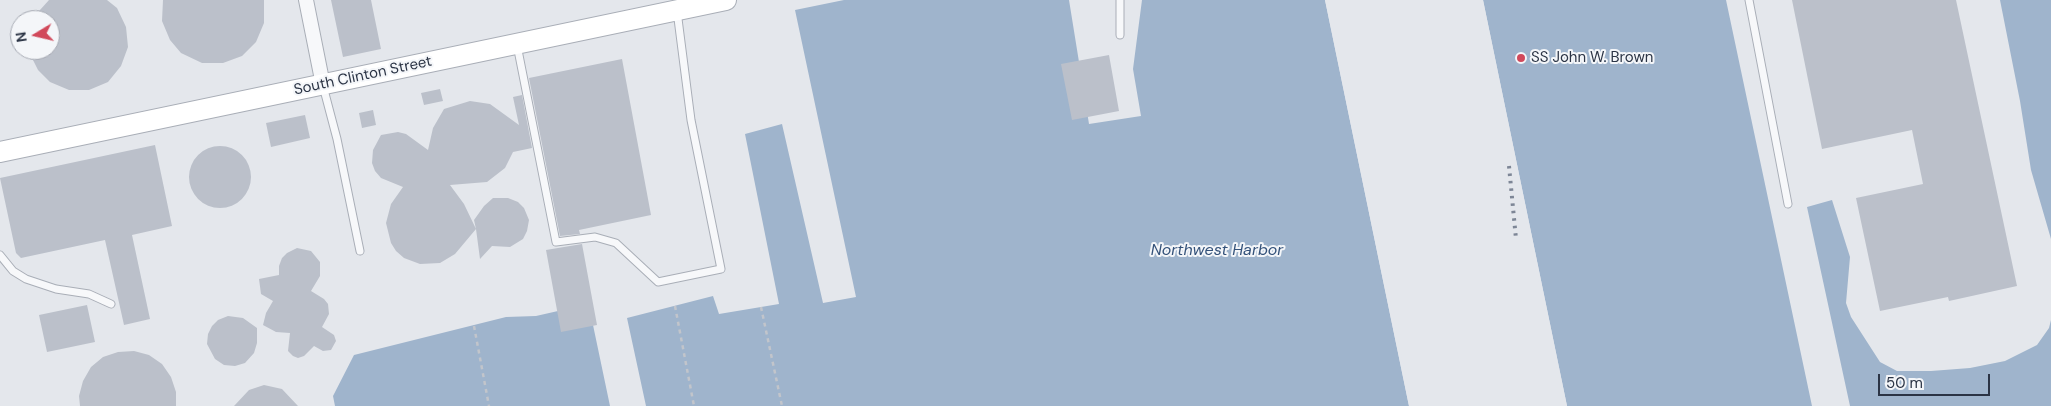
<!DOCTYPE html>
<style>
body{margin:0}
#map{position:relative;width:2051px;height:406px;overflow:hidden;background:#e4e7ec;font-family:"DM Sans",sans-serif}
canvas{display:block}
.north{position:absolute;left:10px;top:10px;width:50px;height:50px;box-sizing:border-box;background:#f4f6f9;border:1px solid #a4a8b1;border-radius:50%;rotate:261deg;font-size:14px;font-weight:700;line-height:20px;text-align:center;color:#2b3445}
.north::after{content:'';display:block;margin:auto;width:18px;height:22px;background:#d1495b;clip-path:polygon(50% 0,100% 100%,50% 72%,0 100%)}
.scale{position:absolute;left:1878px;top:374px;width:112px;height:22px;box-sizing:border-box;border:2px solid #2b3445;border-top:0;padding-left:6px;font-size:15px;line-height:18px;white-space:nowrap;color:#2b3445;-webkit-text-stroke:4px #f4f6f9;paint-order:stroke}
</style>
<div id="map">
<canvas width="2051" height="406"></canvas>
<div class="north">N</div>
<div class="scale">50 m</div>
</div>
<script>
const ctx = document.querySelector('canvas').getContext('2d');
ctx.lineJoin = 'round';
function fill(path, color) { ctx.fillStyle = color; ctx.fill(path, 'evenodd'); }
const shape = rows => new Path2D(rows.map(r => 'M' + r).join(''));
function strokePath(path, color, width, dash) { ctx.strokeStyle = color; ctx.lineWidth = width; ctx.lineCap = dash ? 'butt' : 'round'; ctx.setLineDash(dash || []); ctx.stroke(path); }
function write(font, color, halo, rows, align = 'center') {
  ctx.font = font + ' "DM Sans",sans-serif'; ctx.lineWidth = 4; ctx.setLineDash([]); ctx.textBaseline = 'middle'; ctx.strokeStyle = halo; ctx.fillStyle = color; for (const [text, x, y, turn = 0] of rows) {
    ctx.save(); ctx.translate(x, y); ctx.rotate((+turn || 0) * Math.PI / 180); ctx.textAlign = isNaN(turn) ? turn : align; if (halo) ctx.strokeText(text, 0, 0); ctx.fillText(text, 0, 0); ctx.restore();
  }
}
const water = shape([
 [844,0,1069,0,1089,124,1141,116,1133,69,1142,0,1325,0,1409,406,646,406,627,318,713,296,719,314,779,304,745,134,782,124,823,303,856,297,795,10],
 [1483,0,1726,0,1812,406,1567,406],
 [2000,0,2051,0,2051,239,2031,170,2020,101],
 [1832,200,1850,257,1846,303,1851,317,1880,362,1897,371,1931,371,1970,368,2005,361,2037,345,2049,328,2051,320,2051,406,1850,406,1807,207],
 [558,311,593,325,610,406,335,406,333,396,354,355,506,317,536,316]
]);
const pier = shape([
 [1325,0,1327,0,1412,406,1409,406],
 [1480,0,1483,0,1567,406,1564,406]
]);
const building = shape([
 [49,0,107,0,117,8,126,27,128,47,121,66,108,82,89,90,69,90,50,82,38,70,28,50,50,50,50,20,31,20],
 [163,0,264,0,264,23,256,42,242,56,223,63,202,63,181,53,170,40,162,21],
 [331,0,371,0,381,49,343,57],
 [1792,0,1956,0,2017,286,1949,301,1948,297,1880,311,1856,198,1923,184,1912,130,1822,149],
 [1109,55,1119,111,1072,120,1061,64],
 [622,59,651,215,579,230,580,234,560,236,529,78],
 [440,89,443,101,424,105,421,93],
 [522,95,532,148,513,152,505,168,487,182,450,185,464,204,476,229,474,220,484,206,493,198,508,198,518,202,524,208,529,220,527,231,523,239,510,247,492,246,480,259,476,229,455,254,440,263,420,264,404,258,396,251,391,243,386,223,391,204,403,187,381,178,375,171,372,163,373,150,381,135,398,132,406,134,428,150,433,128,444,109,470,101,490,104,519,125,513,97],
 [373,110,376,125,362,128,359,113],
 [305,115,310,138,271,147,266,123],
 [155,145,172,226,132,235,150,319,124,325,105,240,21,258,16,253,0,178],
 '189 177a31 31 0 1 1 62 0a31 31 0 1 1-62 0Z',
 [582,244,597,325,561,332,546,250],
 [297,248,311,251,320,262,320,276,311,291,324,299,328,304,329,314,322,327,334,335,336,341,331,350,323,351,314,346,304,356,298,358,293,356,288,351,290,333,276,332,263,325,266,313,273,301,261,294,259,279,279,275,279,266,282,258,287,253],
 [87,305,95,342,47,352,39,315],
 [228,316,243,318,257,328,257,343,254,353,245,363,235,366,224,365,215,359,207,344,208,334,212,326,218,320],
 [134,351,149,355,162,364,171,377,176,392,176,406,80,406,79,396,83,381,91,367,103,357,118,352],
 [264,385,282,389,298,406,234,406,249,390]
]);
const path = shape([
 [675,306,694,406],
 [761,307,782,406],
 [474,326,489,406]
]);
const lane = shape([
 [1120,0,1120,35],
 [1749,0,1788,204],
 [517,45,556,242,595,237,616,243,658,282,721,269,691,120,677,11],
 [323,86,337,139,360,251],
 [0,255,13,271,26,279,56,289,89,294,111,304]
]);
const street = shape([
 [306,0,323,85]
]);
const secondary = shape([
 [0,152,726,0]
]);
const rail = shape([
 [1509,166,1516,239]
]);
const markers = [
 [1521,58,5,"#d1495b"]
];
const poiNames = [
 ["SS John W. Brown",1531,58]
];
const streetNames = [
 ["South Clinton Street",363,76,-12]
];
const waterNames = [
 ["Northwest Harbor",1217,251]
];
fill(water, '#9fb4cc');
fill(pier, '#e4e7ec');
fill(building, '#bbc0ca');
strokePath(lane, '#a9aeb7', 9);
strokePath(street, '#a9aeb7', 16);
strokePath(secondary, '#a9aeb7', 22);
strokePath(path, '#c2c5cb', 2.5, [4, 4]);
strokePath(lane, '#f7f8fa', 7);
strokePath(street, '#f7f8fa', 14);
strokePath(secondary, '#fff', 20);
strokePath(rail, '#7d8696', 4, [2.5, 5]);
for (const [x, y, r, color] of markers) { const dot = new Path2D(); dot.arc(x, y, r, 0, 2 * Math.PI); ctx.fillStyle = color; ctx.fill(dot); strokePath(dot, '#f4f6f9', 2); }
write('15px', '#2b3445', '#f4f6f9', poiNames, 'left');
write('15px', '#2b3445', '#f4f6f9', streetNames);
write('italic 16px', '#34527a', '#f4f6f9', waterNames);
</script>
